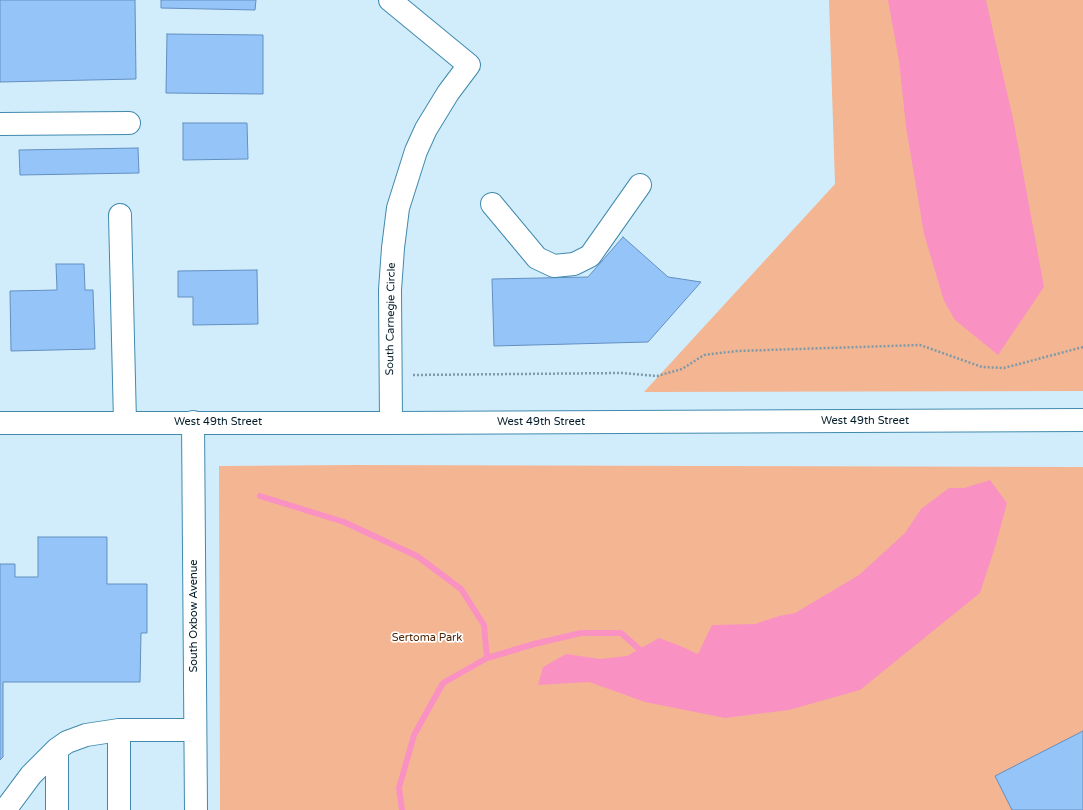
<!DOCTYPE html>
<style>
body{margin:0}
canvas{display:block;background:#d1edfc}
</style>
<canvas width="1083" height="810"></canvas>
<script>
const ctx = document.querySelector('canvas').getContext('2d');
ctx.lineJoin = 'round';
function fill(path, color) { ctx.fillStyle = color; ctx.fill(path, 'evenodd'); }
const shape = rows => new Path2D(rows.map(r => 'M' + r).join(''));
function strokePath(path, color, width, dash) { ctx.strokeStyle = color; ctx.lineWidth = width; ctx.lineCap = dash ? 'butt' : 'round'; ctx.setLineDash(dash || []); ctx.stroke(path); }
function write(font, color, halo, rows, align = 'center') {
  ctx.font = font + ' "Varela Round",sans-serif'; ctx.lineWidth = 3.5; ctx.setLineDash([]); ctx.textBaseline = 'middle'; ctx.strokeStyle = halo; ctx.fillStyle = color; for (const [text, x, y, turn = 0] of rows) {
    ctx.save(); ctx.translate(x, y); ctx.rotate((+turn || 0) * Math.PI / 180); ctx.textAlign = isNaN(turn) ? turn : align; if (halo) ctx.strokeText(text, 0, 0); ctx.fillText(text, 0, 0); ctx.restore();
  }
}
const green = shape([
 [829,0,1083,0,1083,391,644,392,835,184],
 [354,465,1083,467,1083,810,220,810,219,466]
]);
const water = shape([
 [888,0,986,0,1014,123,1044,287,998,355,955,320,944,301,924,234,906,127,899,61],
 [990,480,1007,503,996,544,980,593,860,690,789,710,725,718,645,702,589,682,538,685,543,667,566,654,600,659,627,656,659,638,678,645,698,654,712,625,755,624,779,616,795,613,859,575,905,533,921,509,949,488,964,488]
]);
const stream = shape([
 [260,496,344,522,417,556,461,589,484,625,487,658],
 [402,810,399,788,414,735,443,683,487,658,534,644,581,633,621,633,646,655]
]);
const building = shape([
 [0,0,135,0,136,79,0,82,0,0],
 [161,0,256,0,255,10,161,8,161,0],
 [167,34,263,35,263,94,166,93,167,34],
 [183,123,247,123,248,159,183,160,183,123],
 [138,148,139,173,20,175,19,150,138,148],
 [623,237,668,277,701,282,648,342,494,346,492,279,588,277,623,237],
 [56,264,84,264,85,290,93,290,95,349,11,351,10,291,57,290,56,264],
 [257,270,258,324,193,325,193,297,178,297,178,271,257,270],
 [38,537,107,537,107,584,147,584,147,633,141,633,140,682,3,682,3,757,0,760,0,564,15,564,15,577,38,577,38,537],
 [1083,731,1083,810,1012,810,995,776,1083,731]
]);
const path = shape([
 [413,375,622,373,657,376,682,369,704,355,737,351,920,345,982,367,1004,368,1083,347]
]);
const minor = shape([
 [390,0,469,65,448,93,426,129,416,151,398,208,393,248,390,290,391,423],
 [0,124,129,123],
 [492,204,537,258,554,266,574,264,590,256,640,185],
 [120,215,125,422],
 [193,422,196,810],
 [57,749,57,810],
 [5,810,31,775,57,749,67,742,86,735,119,730,195,730],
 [119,810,119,730]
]);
const major = shape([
 [0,423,391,423,1083,420]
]);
const streetNames = [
 ["South Carnegie Circle",391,319,-89],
 ["West 49th Street",865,421],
 ["West 49th Street",218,422],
 ["West 49th Street",541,422],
 ["South Oxbow Avenue",194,616,-90]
];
const parkNames = [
 ["Sertoma Park",427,638]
];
fill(green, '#f4b692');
fill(water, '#f992c2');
strokePath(stream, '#f992c2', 6);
fill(building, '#95c4f8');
strokePath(building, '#628fc0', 1);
strokePath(minor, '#418aad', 24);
strokePath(major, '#418aad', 24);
strokePath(path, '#7e9aa8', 2.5, [2, 2]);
strokePath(minor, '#fff', 22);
strokePath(major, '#fff', 22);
write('11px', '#001a27', '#fff', streetNames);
write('11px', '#512402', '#fff', parkNames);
</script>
